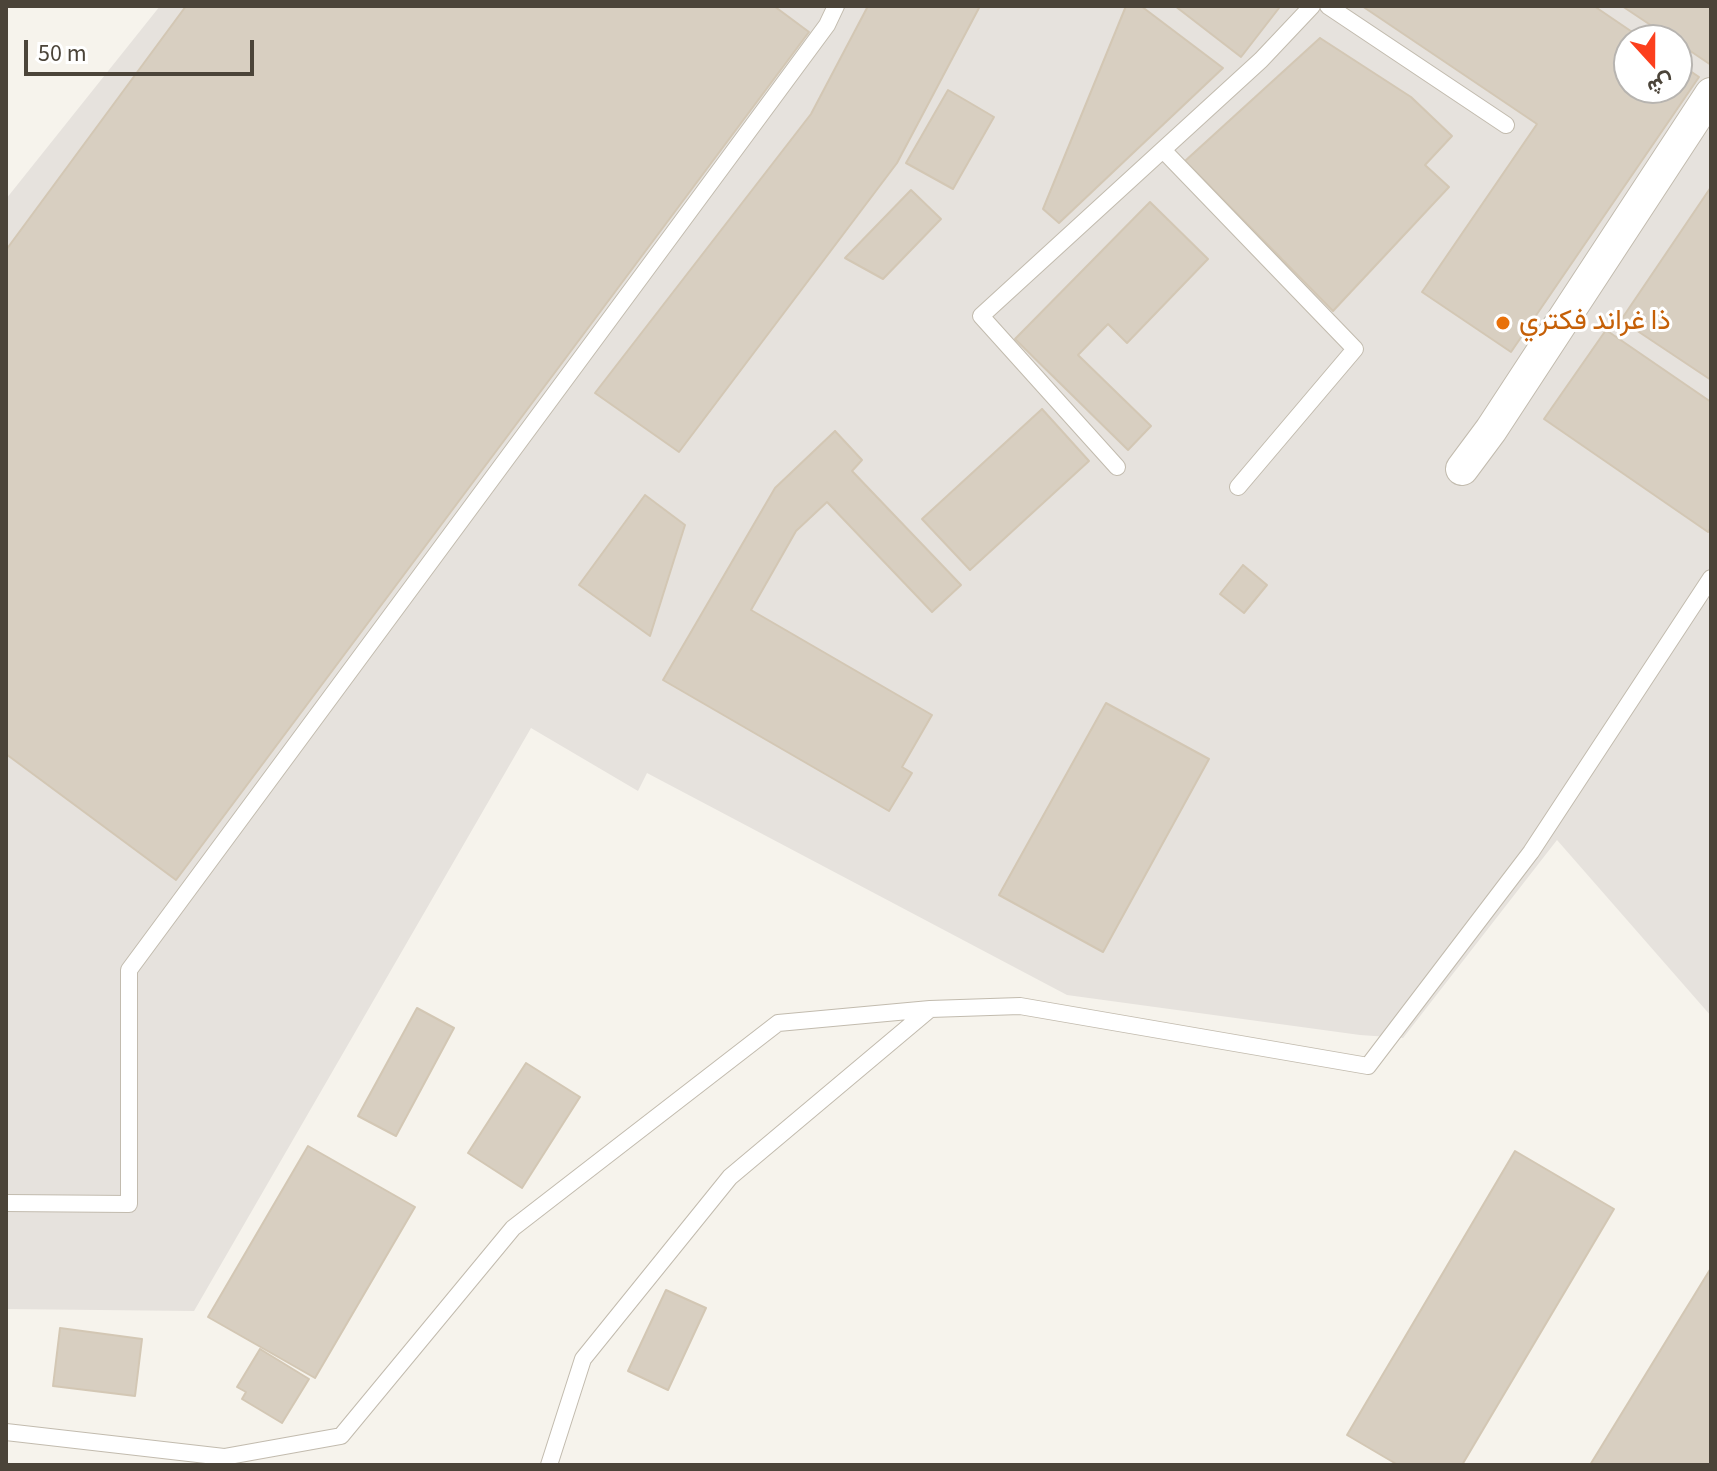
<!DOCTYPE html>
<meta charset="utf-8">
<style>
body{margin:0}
#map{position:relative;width:1717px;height:1471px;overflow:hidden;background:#f6f3ec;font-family:"Source Sans 3",Vazirmatn,sans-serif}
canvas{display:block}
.frame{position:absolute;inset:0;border:8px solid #4b4439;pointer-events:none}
.north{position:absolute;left:1613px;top:24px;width:80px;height:80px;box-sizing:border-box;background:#fff;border:2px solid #b7b4b0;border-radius:50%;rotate:159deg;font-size:22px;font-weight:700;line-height:32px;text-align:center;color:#4b4439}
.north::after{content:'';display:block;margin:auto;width:28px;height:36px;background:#fc3f1d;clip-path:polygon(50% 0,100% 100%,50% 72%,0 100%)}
.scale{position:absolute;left:24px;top:40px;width:230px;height:36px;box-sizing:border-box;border:4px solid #4b4439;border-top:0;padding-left:10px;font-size:24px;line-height:28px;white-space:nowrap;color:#4b4439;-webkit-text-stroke:6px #fff;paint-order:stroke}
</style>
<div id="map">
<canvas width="1717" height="1471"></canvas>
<div class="frame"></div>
<div class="north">ش</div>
<div class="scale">50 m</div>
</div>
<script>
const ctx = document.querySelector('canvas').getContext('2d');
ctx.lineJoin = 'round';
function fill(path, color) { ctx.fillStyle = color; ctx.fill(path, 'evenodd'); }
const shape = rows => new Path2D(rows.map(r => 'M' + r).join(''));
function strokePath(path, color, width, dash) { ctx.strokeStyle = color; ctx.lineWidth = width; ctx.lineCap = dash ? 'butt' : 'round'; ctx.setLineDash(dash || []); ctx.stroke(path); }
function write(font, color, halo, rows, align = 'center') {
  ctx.font = font + ' "Source Sans 3",Vazirmatn,sans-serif'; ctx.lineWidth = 6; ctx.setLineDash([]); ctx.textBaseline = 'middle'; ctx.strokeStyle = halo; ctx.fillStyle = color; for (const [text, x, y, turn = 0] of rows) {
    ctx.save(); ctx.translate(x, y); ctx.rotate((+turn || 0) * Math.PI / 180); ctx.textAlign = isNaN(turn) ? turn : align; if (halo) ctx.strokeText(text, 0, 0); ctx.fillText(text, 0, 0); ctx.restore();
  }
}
const industrial = shape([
 [160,6,1711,6,1711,1016,1557,840,1403,1038,1360,1035,1067,995,647,773,638,791,531,728,194,1311,6,1309,6,199],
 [1629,40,1677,40,1677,88,1629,88]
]);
const building = shape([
 [186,6,774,6,809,32,176,880,6,754,6,250,186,6],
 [868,6,980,6,897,163,679,452,595,393,811,114,868,6],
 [1126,6,1141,6,1223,68,1059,223,1043,209,1126,6],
 [1175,6,1277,6,1279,8,1241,57,1175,6],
 [1362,6,1594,6,1644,40,1629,40,1629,88,1677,88,1677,62,1699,77,1511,352,1422,292,1537,124,1362,6],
 [1622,6,1711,6,1711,65,1677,42,1677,40,1673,40,1622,6],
 [1320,38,1411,97,1452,136,1425,165,1449,187,1333,311,1185,161,1320,38],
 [948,90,994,117,953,189,906,163,948,90],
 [1711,187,1711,380,1621,320,1711,187],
 [911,190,941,219,883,279,845,258,911,190],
 [1150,202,1208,259,1127,343,1108,324,1078,355,1151,426,1128,450,1015,339,1150,202],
 [1606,330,1711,402,1711,527,1708,532,1544,419,1606,330],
 [1042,409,1089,461,970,570,922,519,1042,409],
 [835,431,862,460,852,471,961,585,932,612,827,502,796,531,751,610,932,715,902,767,912,773,889,811,663,680,775,488,835,431],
 [645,495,685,525,650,636,579,585,645,495],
 [1243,565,1267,585,1244,613,1220,594,1243,565],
 [1106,703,1209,759,1103,952,999,895,1106,703],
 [417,1008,454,1028,396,1136,358,1116,417,1008],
 [526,1063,580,1097,522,1188,468,1153,526,1063],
 [308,1146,415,1207,315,1378,208,1317,308,1146],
 [1515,1151,1614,1209,1462,1465,1398,1465,1347,1435,1515,1151],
 [1711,1268,1711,1465,1590,1465,1711,1268],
 [666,1290,706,1308,668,1390,628,1371,666,1290],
 [60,1328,142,1339,135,1396,53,1386,60,1328],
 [260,1349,309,1379,282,1423,242,1399,246,1392,237,1387,260,1349]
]);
const lane = shape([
 [1328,6,1506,125],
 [1163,150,1355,349,1238,487],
 [1117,467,981,316,1261,60,1312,6],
 [6,1203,129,1204,129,970,827,25,836,6],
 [6,1432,224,1457,341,1436,513,1228,778,1023,930,1009,1020,1006,1368,1066,1531,852,1711,578],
 [549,1465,583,1359,730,1177,930,1009]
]);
const street = shape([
 [1462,469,1491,430,1711,94]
]);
const markers = [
 [1503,323,8,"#e8710a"]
];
const foodNames = [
 ["ذا غراند فكتري",1519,323]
];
fill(industrial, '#e6e2dd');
fill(building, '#d8cfc1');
strokePath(building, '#d3c7b4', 2);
strokePath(lane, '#c2bbae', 18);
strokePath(street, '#c2bbae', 34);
strokePath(lane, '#fff', 16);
strokePath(street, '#fff', 32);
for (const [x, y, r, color] of markers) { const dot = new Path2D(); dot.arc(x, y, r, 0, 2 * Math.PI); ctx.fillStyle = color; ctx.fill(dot); strokePath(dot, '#fff', 3); }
write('28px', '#c56008', '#fff', foodNames, 'left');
</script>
